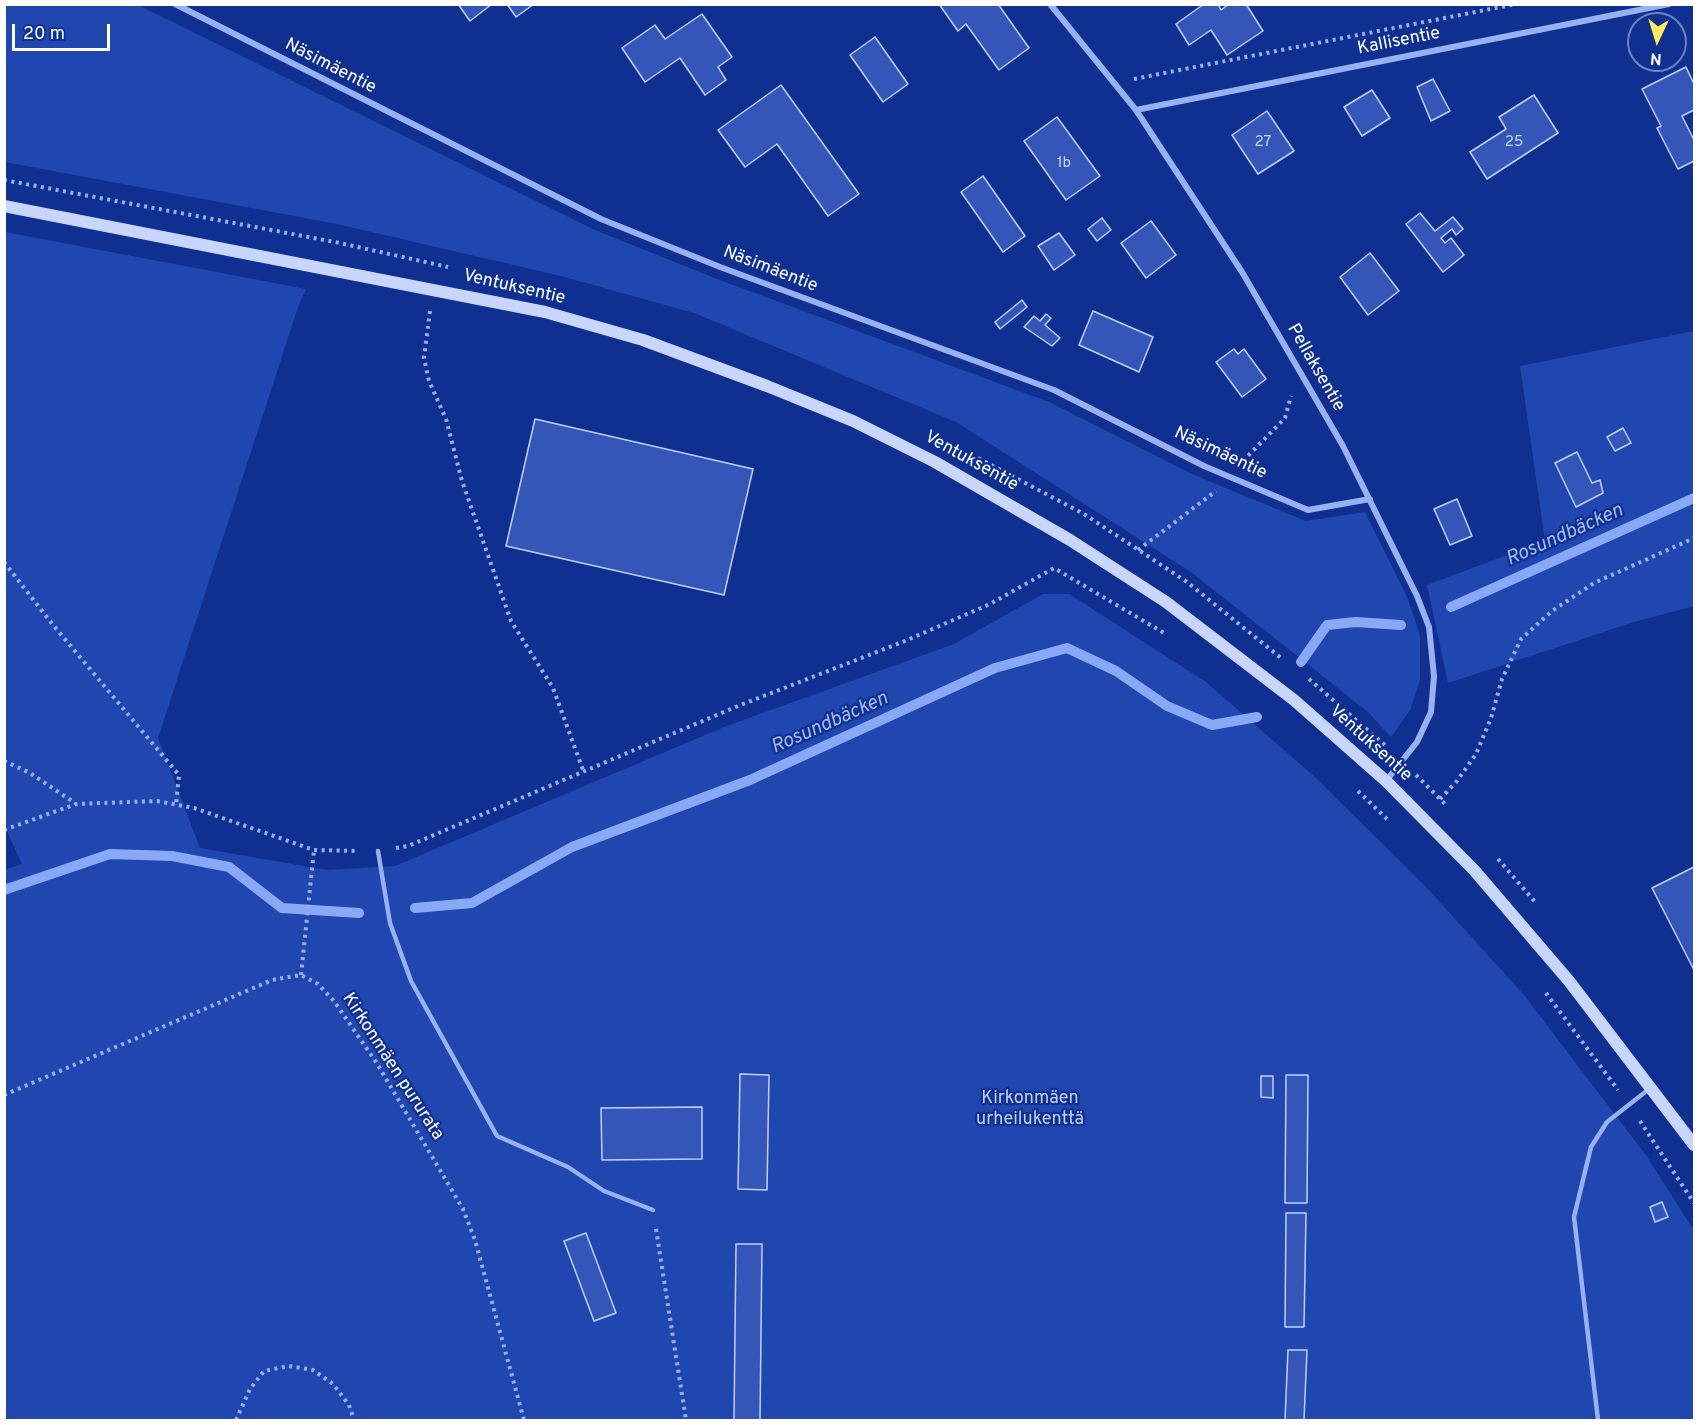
<!DOCTYPE html>
<meta charset="utf-8">
<style>
body{margin:0}
#map{position:relative;width:1699px;height:1425px;overflow:hidden;background:#0f3090;font-family:Overpass,sans-serif}
canvas{display:block}
.frame{position:absolute;inset:0;border:6px solid #fff;pointer-events:none}
.north{position:absolute;left:1627px;top:12px;width:60px;height:60px;box-sizing:border-box;background:#0f3090;border:2px solid #6f83bc;border-radius:50%;rotate:184deg;font-size:16px;font-weight:700;line-height:24px;text-align:center;color:#fff}
.north::after{content:'';display:block;margin:auto;width:21px;height:27px;background:#ffed5b;clip-path:polygon(50% 0,100% 100%,50% 72%,0 100%)}
.scale{position:absolute;left:12px;top:24px;width:98px;height:27px;box-sizing:border-box;border:3px solid #fff;border-top:0;padding-left:8px;font-size:18px;line-height:21px;white-space:nowrap;color:#fff;-webkit-text-stroke:4px #0f3090;paint-order:stroke}
</style>
<div id="map">
<canvas width="1699" height="1425"></canvas>
<div class="frame"></div>
<div class="north">N</div>
<div class="scale">20 m</div>
</div>
<script>
const ctx = document.querySelector('canvas').getContext('2d');
ctx.lineJoin = 'round';
function fill(path, color) { ctx.fillStyle = color; ctx.fill(path, 'evenodd'); }
const shape = rows => new Path2D(rows.map(r => 'M' + r).join(''));
function strokePath(path, color, width, dash) { ctx.strokeStyle = color; ctx.lineWidth = width; ctx.lineCap = dash ? 'butt' : 'round'; ctx.setLineDash(dash || []); ctx.stroke(path); }
function write(font, color, halo, rows, align = 'center') {
  ctx.font = font + ' Overpass,sans-serif'; ctx.lineWidth = 4.5; ctx.setLineDash([]); ctx.textBaseline = 'middle'; ctx.strokeStyle = halo; ctx.fillStyle = color; for (const [text, x, y, turn = 0] of rows) {
    ctx.save(); ctx.translate(x, y); ctx.rotate((+turn || 0) * Math.PI / 180); ctx.textAlign = isNaN(turn) ? turn : align; if (halo) ctx.strokeText(text, 0, 0); ctx.fillText(text, 0, 0); ctx.restore();
  }
}
const green = shape([
 [4,5,138,5,595,230,717,279,1049,402,1194,475,1306,521,1365,512,1407,597,1420,635,1420,680,1410,710,1391,737,1368,712,1191,572,956,422,694,313,561,276,337,224,5,162],
 [5,232,306,289,298,307,158,738,200,848,327,870,395,866,724,727,954,644,1043,594,1069,594,1206,682,1315,777,1427,888,1524,995,1648,1158,1694,1231,1694,1420,5,1420,4,870,22,864,4,825],
 [1694,331,1694,606,1634,622,1448,683,1427,585,1545,541,1520,366]
]);
const stream = shape([
 [1451,607,1694,498],
 [1301,662,1327,625,1356,622,1401,625],
 [4,890,110,854,172,856,229,867,282,908,359,913],
 [415,908,472,903,572,847,750,780,995,668,1067,648,1116,671,1167,706,1212,725,1257,717]
]);
const building = shape([
 [458,4,492,4,470,21,458,4],
 [507,4,534,4,516,17,507,4],
 [939,4,998,4,1029,48,999,70,966,24,958,31,939,4],
 [1204,4,1218,4,1221,10,1229,4,1246,4,1263,31,1227,55,1211,30,1189,45,1176,24,1204,4],
 [702,14,732,57,718,67,726,80,705,95,680,58,645,82,622,48,655,25,665,39,702,14],
 [875,37,908,84,883,102,850,55,875,37],
 [1686,67,1694,84,1694,110,1682,116,1694,140,1694,161,1678,169,1657,128,1661,126,1642,89,1686,67],
 [1433,79,1450,111,1431,121,1417,87,1433,79],
 [781,85,859,194,828,216,777,144,745,167,718,130,781,85],
 [1372,90,1390,118,1362,136,1344,107,1372,90],
 [1534,95,1558,133,1487,179,1470,152,1506,129,1499,117,1534,95],
 [1267,111,1294,151,1258,174,1232,135,1267,111],
 [1057,117,1100,176,1066,200,1024,141,1057,117],
 [983,176,1025,236,1003,252,961,192,983,176],
 [1420,213,1435,231,1453,217,1463,229,1456,235,1452,229,1441,238,1445,243,1451,238,1464,255,1443,272,1406,224,1420,213],
 [1102,218,1111,230,1097,241,1088,229,1102,218],
 [1151,221,1176,255,1146,278,1121,243,1151,221],
 [1059,233,1075,255,1054,270,1038,246,1059,233],
 [1370,253,1399,291,1368,315,1340,277,1370,253],
 [1022,300,1027,307,1000,329,995,322,1022,300],
 [1093,311,1153,337,1139,372,1079,345,1093,311],
 [1046,314,1051,318,1045,325,1060,338,1052,346,1024,327,1034,316,1040,321,1046,314],
 [1234,349,1238,354,1244,349,1266,379,1242,397,1216,362,1234,349],
 [535,419,753,469,724,595,506,546,535,419],
 [1623,428,1631,443,1615,451,1607,437,1623,428],
 [1577,452,1592,483,1600,480,1603,493,1576,507,1555,463,1577,452],
 [1457,499,1472,536,1450,545,1434,509,1457,499],
 [1694,867,1694,970,1652,888,1694,867],
 [740,1074,769,1075,767,1190,738,1189,740,1074],
 [1286,1075,1308,1075,1307,1203,1285,1203,1286,1075],
 [1261,1076,1273,1076,1273,1098,1261,1097,1261,1076],
 [702,1107,702,1159,602,1160,601,1108,702,1107],
 [1662,1202,1668,1217,1655,1222,1650,1207,1662,1202],
 [1286,1213,1306,1213,1304,1327,1285,1327,1286,1213],
 [586,1233,616,1313,594,1321,564,1241,586,1233],
 [736,1244,762,1244,760,1420,734,1420,736,1244],
 [1288,1350,1307,1350,1304,1420,1285,1420,1288,1350]
]);
const path = shape([
 [1134,79,1516,4],
 [4,180,335,242,448,267],
 [430,311,424,358,429,381,446,419,462,481,511,621,553,688,583,770],
 [978,458,1084,514,1187,582,1281,658],
 [1243,461,1285,418,1291,396],
 [1138,550,1216,491],
 [4,562,53,625,179,775,176,805],
 [1309,679,1387,747],
 [4,761,30,773,75,803],
 [1416,775,1447,806],
 [1358,791,1387,819],
 [1440,799,1457,781,1476,754,1491,718,1502,679,1521,639,1552,611,1594,583,1694,538],
 [4,830,76,804,157,801,194,808,314,850,359,851],
 [396,848,408,846,738,706,905,641,990,604,1054,568,1164,633],
 [1498,859,1536,903],
 [301,975,314,850],
 [1546,993,1618,1090],
 [4,1095,272,980,301,975,318,984,334,1001,376,1062,463,1209,475,1240,524,1420],
 [1640,1121,1694,1203],
 [656,1229,686,1420],
 [236,1420,250,1389,264,1371,289,1366,313,1370,333,1384,349,1405,354,1420]
]);
const service = shape([
 [378,851,390,923,411,981,497,1136,568,1167,604,1191,653,1210],
 [1598,1420,1574,1217,1591,1147,1607,1122,1649,1089]
]);
const minor = shape([
 [175,4,601,219,720,267,1054,390,1204,466,1308,510,1370,499],
 [1050,4,1136,110,1242,272,1343,446,1417,596,1429,627,1434,676,1431,712,1417,742,1386,781],
 [1136,110,1669,4]
]);
const secondary = shape([
 [4,206,545,312,643,340,767,386,853,421,935,462,1070,540,1166,602,1294,700,1386,781,1474,870,1569,981,1694,1145]
]);
const numberNames = [
 ["27",1263,143],
 ["25",1514,143],
 ["1b",1064,164]
];
const streetNames = [
 ["Kallisentie",1399,42,-11],
 ["Näsimäentie",330,67,27],
 ["Näsimäentie",770,270,21],
 ["Ventuksentie",514,288,13],
 ["Pellaksentie",1315,368,60],
 ["Näsimäentie",1220,454,25],
 ["Ventuksentie",971,462,29],
 ["Ventuksentie",1370,744,42],
 ["Kirkonmäen pururata",392,1067,57]
];
const parkNames = [
 ["Kirkonmäen",1030,1099],
 ["urheilukenttä",1030,1120]
];
const waterNames = [
 ["Rosundbäcken",1565,536,-24],
 ["Rosundbäcken",830,724,-24]
];
fill(green, '#2047b0');
strokePath(stream, '#89a9f7', 10);
fill(building, '#3356b8');
strokePath(building, '#c0d1fe', 1.5);
strokePath(path, '#98b1f3', 4, [3, 4.5]);
strokePath(service, '#98b1f3', 4.5);
strokePath(minor, '#98b1f3', 6);
strokePath(secondary, '#c8d5fd', 12);
write('15px', '#ccd5ed', null, numberNames);
write('18px', '#fff', '#0f3090', streetNames);
write('18px', '#c0d1fe', '#0f3090', parkNames);
write('italic 20px', '#a4bcfb', '#0f3090', waterNames);
</script>
